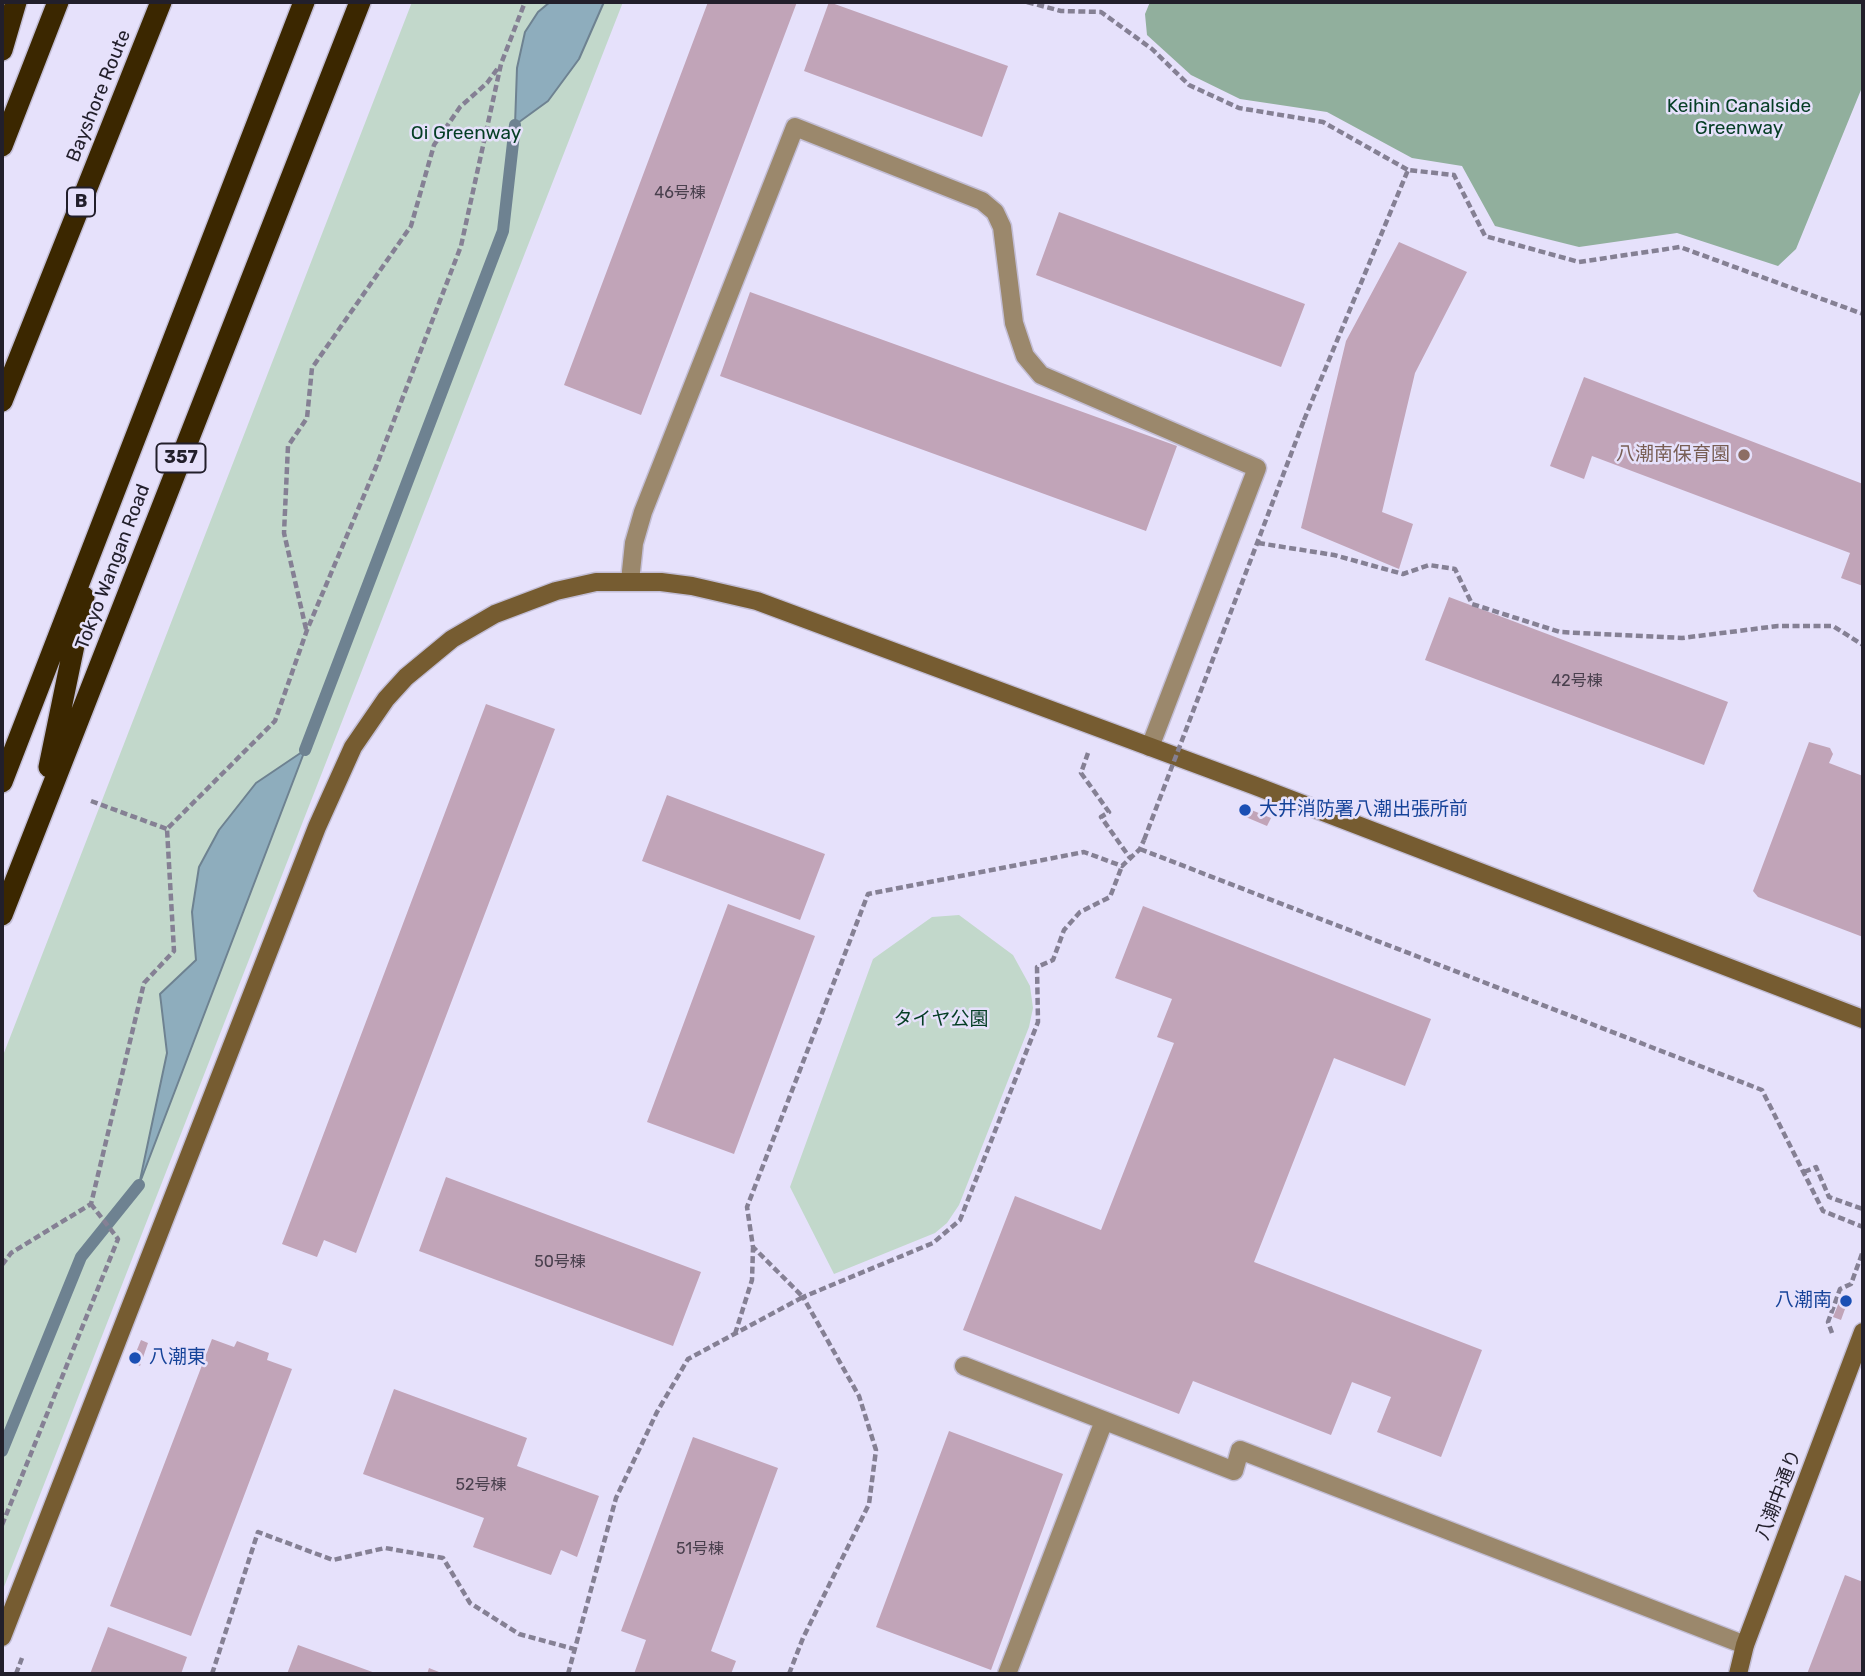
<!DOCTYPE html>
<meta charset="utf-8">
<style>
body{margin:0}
#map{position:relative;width:1865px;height:1676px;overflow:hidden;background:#e6e1fb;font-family:Rubik,sans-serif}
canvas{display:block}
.frame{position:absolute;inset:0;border:4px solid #221f2b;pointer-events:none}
</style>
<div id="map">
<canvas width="1865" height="1676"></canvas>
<div class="frame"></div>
</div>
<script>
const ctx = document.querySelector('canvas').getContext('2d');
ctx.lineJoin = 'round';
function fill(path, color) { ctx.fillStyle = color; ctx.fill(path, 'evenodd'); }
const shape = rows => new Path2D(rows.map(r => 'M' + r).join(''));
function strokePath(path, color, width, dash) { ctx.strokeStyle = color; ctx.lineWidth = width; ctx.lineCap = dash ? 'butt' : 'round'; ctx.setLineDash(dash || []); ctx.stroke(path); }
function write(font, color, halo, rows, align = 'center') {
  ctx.font = font + ' Rubik,"Noto Sans JP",sans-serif'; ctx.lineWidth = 5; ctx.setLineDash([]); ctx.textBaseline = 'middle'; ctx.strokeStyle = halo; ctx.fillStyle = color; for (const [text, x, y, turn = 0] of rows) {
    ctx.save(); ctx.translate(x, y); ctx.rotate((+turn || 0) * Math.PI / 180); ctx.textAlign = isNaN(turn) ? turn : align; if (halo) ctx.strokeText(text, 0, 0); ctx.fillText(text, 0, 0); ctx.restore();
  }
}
const green = shape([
 [412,2,623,2,2,1592,2,1058],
 [959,915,1013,955,1030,986,1033,1008,1029,1027,959,1205,947,1223,935,1233,834,1274,790,1187,873,959,932,917]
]);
const forest = shape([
 [1150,2,1863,2,1863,85,1796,249,1778,266,1677,233,1579,247,1495,226,1462,166,1412,158,1327,112,1240,99,1191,75,1147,35,1145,14]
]);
const water = shape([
 [550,2,604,2,579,59,548,101,515,125,517,68,525,32,538,12,550,2],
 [305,750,139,1185,167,1053,160,994,196,960,192,912,199,867,219,830,256,783,305,750]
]);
const stream = shape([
 [305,750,503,231,515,125],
 [2,1451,81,1257,139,1185]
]);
const building = shape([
 [708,2,797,2,641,415,564,385],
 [829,2,1008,66,982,137,804,71],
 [1059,212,1305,304,1281,367,1036,275],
 [1399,242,1467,272,1415,373,1382,512,1413,524,1399,569,1301,528,1346,341],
 [750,292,1177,446,1146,531,720,376],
 [1584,377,1863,484,1863,586,1841,578,1850,553,1592,456,1584,479,1550,466],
 [1449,597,1728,702,1704,765,1425,660],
 [486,704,555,729,356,1253,324,1240,317,1257,282,1244],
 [1809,742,1830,748,1833,754,1829,763,1863,776,1863,937,1758,897,1753,891],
 [667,795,825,854,800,920,642,861],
 [1244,807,1271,818,1267,826,1241,815],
 [728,904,815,936,734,1154,647,1122],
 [1143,906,1431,1019,1405,1086,1334,1058,1254,1262,1482,1350,1441,1457,1377,1432,1391,1397,1352,1382,1331,1435,1193,1381,1179,1414,963,1330,1015,1196,1101,1230,1174,1043,1157,1037,1172,999,1115,978],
 [446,1177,701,1272,673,1346,419,1251],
 [1842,1295,1849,1298,1841,1320,1833,1317],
 [212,1339,234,1347,237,1341,269,1353,267,1360,292,1369,191,1636,110,1606],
 [141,1340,148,1343,140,1366,132,1362],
 [394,1389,527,1438,517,1466,599,1496,577,1557,561,1550,551,1575,473,1547,484,1518,363,1474],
 [949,1431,1063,1474,991,1670,876,1627],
 [693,1437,778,1468,711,1651,736,1661,731,1674,634,1674,646,1640,621,1631],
 [1845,1575,1863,1582,1863,1674,1807,1674],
 [108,1627,187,1657,181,1674,90,1674],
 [298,1645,378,1674,287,1674],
 [429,1668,444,1674,427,1674]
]);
const path = shape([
 [1027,2,1061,11,1101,12,1152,49,1189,85,1239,108,1323,122,1408,170],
 [1304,420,1408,170,1454,175,1485,236,1579,262,1680,247,1863,314],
 [1258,543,1334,555,1403,574,1429,565,1455,569,1472,604,1560,632,1682,638,1778,626,1833,626,1863,645],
 [306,629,284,533,288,446,307,418,312,368,411,226,434,145,460,107,487,83,498,68],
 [1088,753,1081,773,1109,812,1101,817,1130,858],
 [91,801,167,829],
 [1140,849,1762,1090,1823,1211,1863,1227],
 [1804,1172,1816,1167,1829,1197,1863,1209],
 [2,1265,11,1253,91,1204,144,983,174,951,167,829,275,721,307,630,376,467,461,246,501,64,525,2],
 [1832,1333,1828,1322,1840,1289,1851,1284,1863,1251],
 [735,1334,752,1280,753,1248],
 [2,1525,118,1239,91,1204],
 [16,1674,22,1658],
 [212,1674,258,1532,333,1560,385,1548,443,1558,470,1603,519,1634,574,1649],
 [568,1674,616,1498,657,1412,688,1359,803,1297,753,1247,747,1207,868,894,1084,852,1122,866,1140,849,1144,840],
 [789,1674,803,1638,869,1504,876,1450,859,1396,803,1297,933,1243,960,1220,1038,1022,1037,967,1053,960,1064,930,1080,912,1110,897,1122,866]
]);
const lane = shape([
 [964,1366,1234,1471,1240,1450,1745,1645],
 [1007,1674,1104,1421]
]);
const street = shape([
 [630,581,634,543,643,512,795,127,982,201,995,212,1002,227,1014,323,1025,356,1041,375,1257,468,1150,747]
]);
const secondary = shape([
 [2,1637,317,827,353,747,386,699,406,677,452,639,495,614,556,591,596,582,661,582,692,586,757,601,1253,785,1863,1019],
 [1738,1674,1745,1645,1863,1332]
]);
const highway = shape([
 [2,50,16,2],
 [2,146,58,2],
 [2,401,161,2],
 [49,767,84,597],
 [2,782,304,2],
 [2,915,360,2]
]);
const pathBridge = shape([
 [1144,840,1304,420]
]);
const markers = [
 [1744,455,7,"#8d6e63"],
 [1245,810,7,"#1a4fb4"],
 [1846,1301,7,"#1a4fb4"],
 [135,1358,7,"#1a4fb4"]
];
const numberNames = [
 ["46号棟",680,193],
 ["42号棟",1577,681],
 ["50号棟",560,1262],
 ["52号棟",481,1485],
 ["51号棟",700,1549]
];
const shields = [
 [81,202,28],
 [181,458,49]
];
const shieldNames = [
 ["B",81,202],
 ["357",181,458]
];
const streetNames = [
 ["Bayshore Route",99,96,-68],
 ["Tokyo Wangan Road",113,567,-69],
 ["八潮中通り",1779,1495,-69]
];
const parkNames = [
 ["Keihin Canalside",1739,107],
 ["Greenway",1739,129],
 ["Oi Greenway",466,134],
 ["タイヤ公園",941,1020]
];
const educationNames = [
 ["八潮南保育園",1730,455]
];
const transitNames = [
 ["大井消防署八潮出張所前",1259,810],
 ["八潮南",1832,1301,"right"],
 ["八潮東",149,1358]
];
fill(green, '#c2d8cb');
fill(forest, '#91af9d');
fill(water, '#8eadbd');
strokePath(water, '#6e8291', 2);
strokePath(stream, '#6e8291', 12);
fill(building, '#c1a4b8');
strokePath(lane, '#c3bed6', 21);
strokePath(street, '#c3bed6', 21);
strokePath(secondary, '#c3bed6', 21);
strokePath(highway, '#c3bed6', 24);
strokePath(path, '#858094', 4.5, [7, 3.5]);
strokePath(lane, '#9b886c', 18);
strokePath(street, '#9b886c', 18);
strokePath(secondary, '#765c31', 18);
strokePath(highway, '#3b2700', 21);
strokePath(pathBridge, '#858094', 4.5, [7, 3.5]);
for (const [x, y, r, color] of markers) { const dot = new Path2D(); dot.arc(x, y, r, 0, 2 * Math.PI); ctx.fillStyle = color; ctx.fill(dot); strokePath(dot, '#e6e1fb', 2.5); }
write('16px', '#4a404e', null, numberNames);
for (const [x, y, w] of shields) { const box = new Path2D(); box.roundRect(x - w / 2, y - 14.5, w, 29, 5); ctx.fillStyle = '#e6e1fb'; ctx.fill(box); strokePath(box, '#221f2b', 2); }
write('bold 18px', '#221f2b', null, shieldNames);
write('19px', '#221f2b', '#e6e1fb', streetNames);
write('19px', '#053e25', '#e6e1fb', parkNames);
write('19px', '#785e54', '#e6e1fb', educationNames, 'right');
write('19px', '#164399', '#e6e1fb', transitNames, 'left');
</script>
